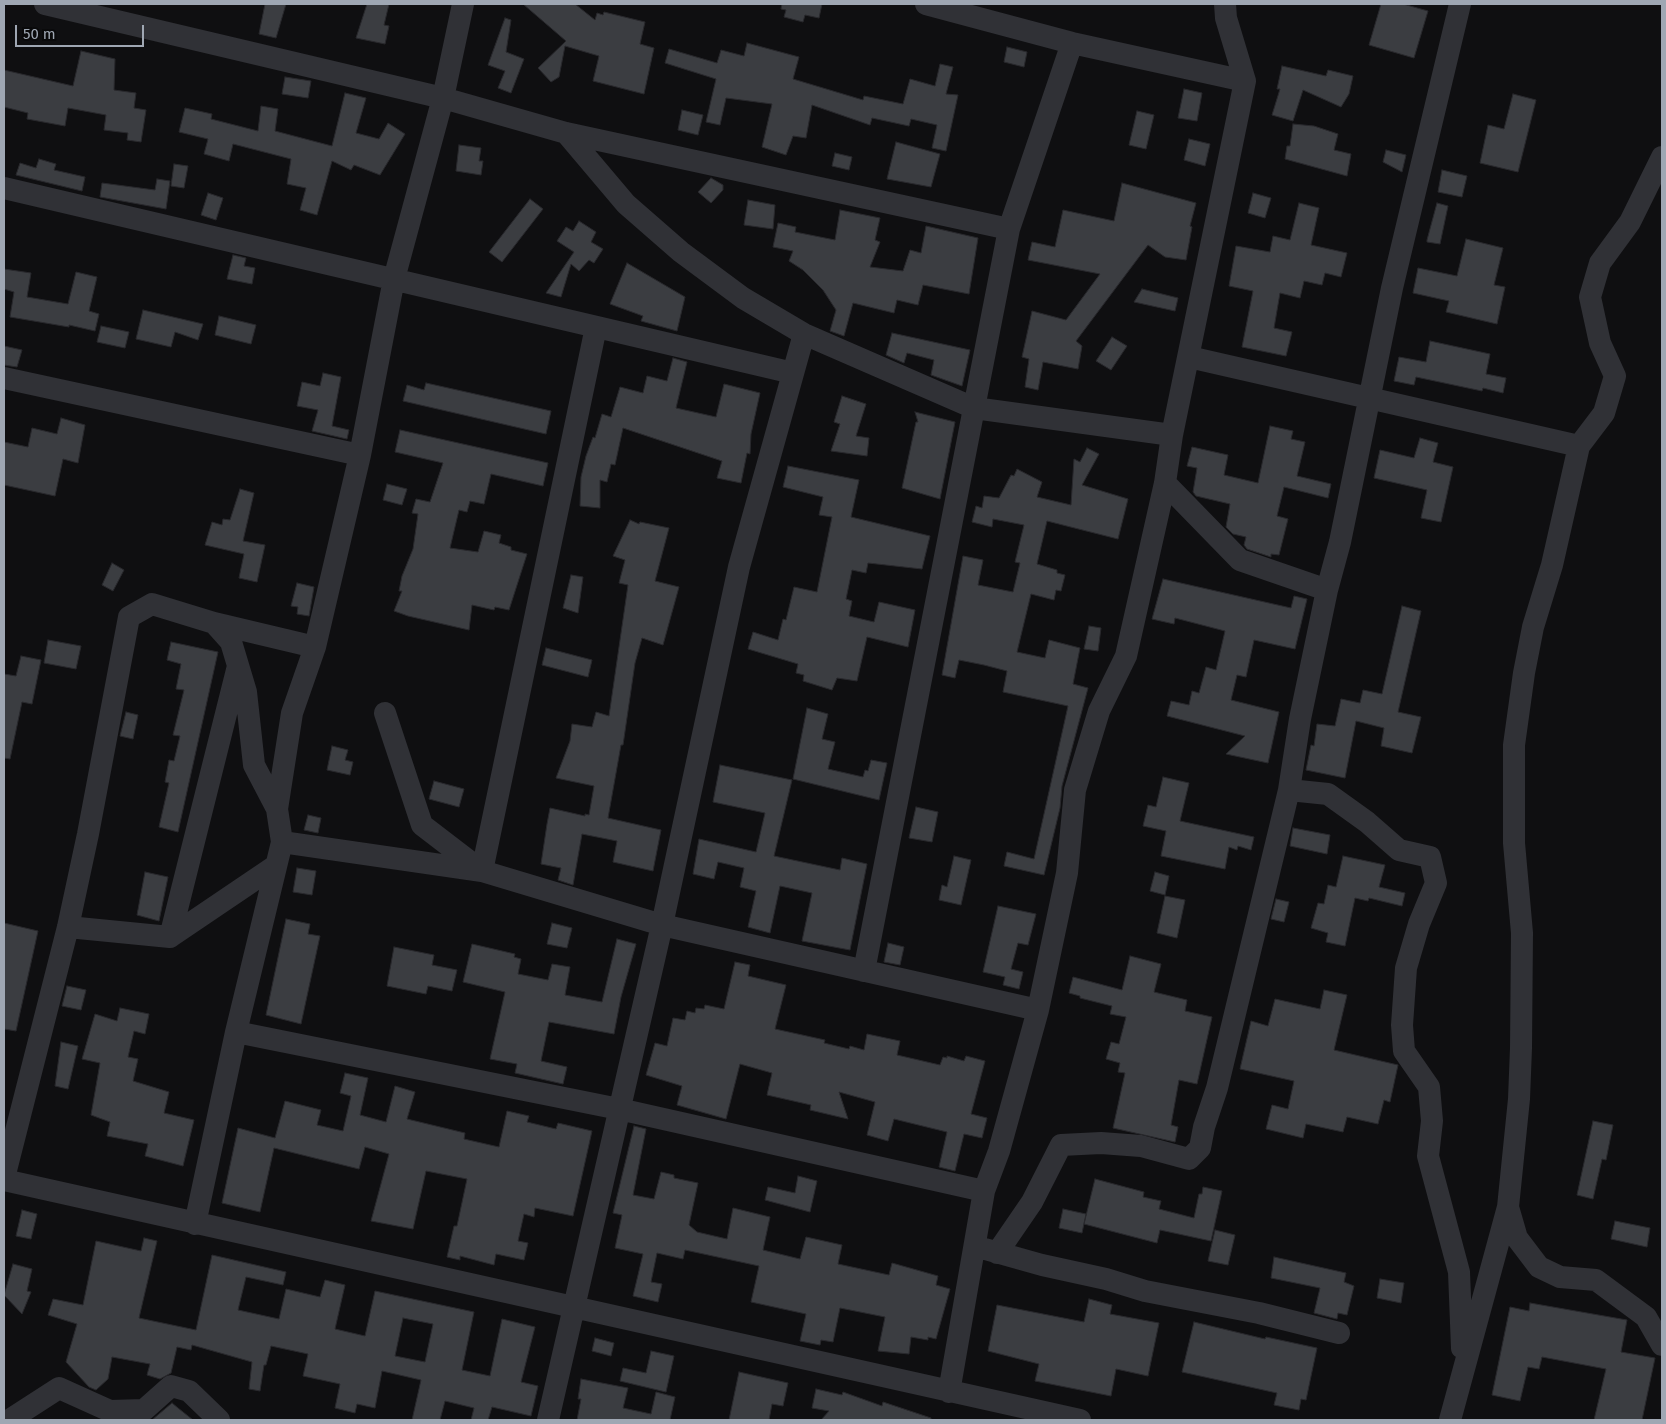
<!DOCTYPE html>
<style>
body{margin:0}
#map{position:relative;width:1666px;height:1424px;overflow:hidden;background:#0f0f11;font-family:"Fira Sans",sans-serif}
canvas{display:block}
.frame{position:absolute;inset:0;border:5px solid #9fa7b3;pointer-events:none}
.scale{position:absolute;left:15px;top:25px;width:129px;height:22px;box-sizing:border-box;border:2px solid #9fa7b3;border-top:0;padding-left:6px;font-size:15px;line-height:18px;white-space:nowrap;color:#9fa7b3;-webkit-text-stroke:4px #0a0a0b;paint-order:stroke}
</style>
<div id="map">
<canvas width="1666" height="1424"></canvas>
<div class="frame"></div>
<div class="scale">50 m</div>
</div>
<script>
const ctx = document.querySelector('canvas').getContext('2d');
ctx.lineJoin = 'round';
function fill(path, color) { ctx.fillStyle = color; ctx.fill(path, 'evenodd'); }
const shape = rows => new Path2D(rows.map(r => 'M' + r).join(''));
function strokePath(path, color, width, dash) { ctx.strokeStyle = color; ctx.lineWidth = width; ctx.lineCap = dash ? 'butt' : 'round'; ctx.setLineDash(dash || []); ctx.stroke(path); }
const building = shape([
 [265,4,286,4,276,38,259,34,265,4],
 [367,4,389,4,384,25,389,26,385,44,356,38,367,4],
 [523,4,575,4,595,20,597,13,603,15,604,12,645,22,640,44,654,48,644,94,593,81,599,56,565,46,559,77,551,82,538,68,566,41,523,4],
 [782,4,822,4,819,18,805,15,803,22,784,17,786,10,781,9,782,4],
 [1381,4,1403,4,1428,11,1414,58,1369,45,1381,4],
 [505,18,511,20,506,52,524,59,511,93,498,88,505,71,488,65,505,18],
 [747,43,799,57,793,79,863,100,864,96,903,104,910,79,935,86,940,64,953,67,946,94,958,95,946,151,932,148,937,125,911,119,909,126,872,118,870,125,812,105,806,138,793,136,786,155,762,147,772,104,726,98,720,125,706,122,716,79,665,63,669,49,717,63,721,50,744,56,747,43],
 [1007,47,1027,52,1024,67,1004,62,1007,47],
 [81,51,115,59,114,90,136,93,134,108,146,110,141,142,127,140,128,133,104,130,106,115,68,108,65,126,27,119,28,113,4,107,4,70,73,86,81,51],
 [1282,66,1326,76,1328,70,1353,76,1349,94,1341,107,1303,90,1293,121,1272,115,1280,89,1277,89,1282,66],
 [285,77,311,81,308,98,282,94,285,77],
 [1184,89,1202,93,1197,121,1178,118,1184,89],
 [345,93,366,98,356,133,379,139,388,123,405,134,380,175,354,165,351,170,332,161,317,215,300,210,306,188,287,184,291,159,233,144,229,161,204,154,208,139,179,132,185,108,212,114,211,119,258,131,261,106,278,109,275,131,332,146,345,93],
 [1513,94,1536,100,1518,172,1480,163,1488,125,1504,129,1513,94],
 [682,110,703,115,698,135,678,130,682,110],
 [1137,111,1154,115,1146,149,1129,145,1137,111],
 [1293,124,1314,126,1338,134,1334,150,1351,154,1347,176,1285,159,1287,146,1290,146,1293,124],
 [1189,139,1210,144,1205,166,1184,160,1189,139],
 [896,142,940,154,931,187,887,179,896,142],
 [459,145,481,148,479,161,483,161,481,175,456,171,459,145],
 [1386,150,1406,155,1402,172,1383,162,1386,150],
 [835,153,852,157,849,170,832,166,835,153],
 [39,159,56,164,54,170,85,177,82,191,16,175,20,163,36,168,39,159],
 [174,164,188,166,184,188,171,186,174,164],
 [1442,170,1467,176,1462,197,1438,192,1442,170],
 [711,178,723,185,723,190,711,203,698,192,711,178],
 [157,179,170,181,166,209,100,197,102,183,155,190,157,179],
 [1122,183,1196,203,1190,226,1192,227,1186,260,1165,257,1148,245,1076,341,1082,346,1078,369,1043,362,1038,390,1025,387,1029,359,1022,357,1032,311,1066,320,1100,274,1028,260,1032,242,1055,247,1063,210,1114,221,1122,183],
 [208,193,223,198,216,220,201,215,208,193],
 [1253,193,1271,198,1265,218,1248,213,1253,193],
 [530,199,543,209,502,262,489,252,530,199],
 [748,200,775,205,773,229,744,225,748,200],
 [1299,203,1319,208,1311,245,1347,253,1341,277,1325,273,1322,285,1304,281,1300,298,1280,293,1274,328,1292,332,1286,356,1242,347,1253,291,1229,286,1236,246,1270,252,1273,236,1290,240,1299,203],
 [1437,203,1448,206,1440,244,1427,242,1427,240,1437,203],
 [840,210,880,218,875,240,880,242,870,267,903,271,910,250,921,253,926,226,978,238,969,294,923,285,918,305,897,300,894,313,853,303,844,336,830,331,836,310,823,290,803,270,789,261,793,251,773,247,778,223,796,227,795,232,835,240,840,210],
 [579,221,596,232,591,242,603,249,594,263,589,260,579,271,571,264,561,297,546,293,574,252,557,241,566,227,573,231,579,221],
 [1466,239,1503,248,1494,285,1505,287,1497,324,1446,312,1449,301,1413,293,1418,268,1457,276,1466,239],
 [233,255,246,258,244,266,255,268,252,284,227,279,233,255],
 [627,263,685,297,677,331,641,321,643,316,610,304,627,263],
 [4,269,31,273,27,297,68,304,76,272,97,277,89,311,99,314,95,331,69,325,69,327,10,317,14,292,4,289,4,269],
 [1142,289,1178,298,1175,311,1134,302,1142,289],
 [143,310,203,324,198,340,175,332,171,347,136,339,143,310],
 [219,316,256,325,251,344,215,335,219,316],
 [101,326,129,332,125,348,97,342,101,326],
 [892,333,970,350,962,386,931,375,934,360,907,353,904,363,886,355,892,333],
 [1112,337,1127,346,1111,370,1096,361,1112,337],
 [1430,341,1490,354,1486,374,1506,378,1503,393,1483,388,1482,391,1416,377,1414,385,1394,381,1399,357,1426,362,1430,341],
 [4,346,22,350,17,367,4,365,4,346],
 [673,358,687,362,676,408,716,417,724,384,760,393,751,434,750,454,747,453,741,483,717,478,722,461,623,428,615,465,611,464,607,482,600,480,600,508,580,506,581,477,586,456,593,437,595,438,602,414,611,417,620,387,643,393,647,376,667,381,673,358],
 [323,373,341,377,332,426,349,430,347,439,312,431,318,410,297,406,302,382,320,386,323,373],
 [426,383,551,411,546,434,403,401,407,385,424,390,426,383],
 [842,396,866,404,856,436,869,438,867,456,831,451,840,424,834,422,842,396],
 [915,412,955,422,940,499,902,488,916,422,918,422,915,412],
 [61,418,85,425,78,463,63,459,55,496,4,485,4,442,28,447,32,428,57,434,61,418],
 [1270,426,1293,431,1291,439,1305,442,1297,476,1331,484,1328,498,1284,487,1277,516,1288,519,1279,555,1271,554,1271,557,1247,549,1244,545,1246,537,1233,534,1226,527,1230,504,1196,496,1193,492,1197,468,1187,466,1192,447,1228,455,1224,475,1258,483,1270,426],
 [400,430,548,463,543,486,491,474,484,504,470,501,467,512,459,510,450,548,478,552,484,531,501,535,499,543,511,547,511,550,527,554,509,610,495,607,494,610,472,605,469,630,408,616,394,611,402,591,399,591,402,576,413,549,418,514,412,513,416,499,430,502,443,463,395,452,400,430],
 [1420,438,1438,443,1433,462,1453,467,1441,522,1421,518,1427,490,1374,478,1380,450,1414,458,1420,438],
 [1087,448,1099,454,1082,485,1128,499,1118,539,1047,521,1037,564,1057,570,1057,573,1065,575,1061,591,1056,590,1054,600,1031,594,1017,652,1045,658,1049,640,1080,648,1073,684,1088,688,1062,786,1060,808,1044,875,1004,866,1007,852,1034,859,1068,706,1003,692,1007,671,984,665,959,660,955,678,942,675,963,556,983,560,978,585,1013,592,1020,563,1015,562,1024,525,993,519,992,527,972,522,976,506,982,508,984,496,999,498,1011,475,1014,476,1017,469,1042,482,1037,497,1071,505,1074,459,1080,462,1087,448],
 [788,466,859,480,851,517,930,536,922,569,868,563,866,573,852,570,846,599,852,601,849,616,874,622,879,602,915,610,908,647,867,637,857,681,837,678,832,690,803,681,804,675,796,673,798,664,748,649,753,632,778,640,783,619,786,620,794,587,817,592,832,517,819,515,823,497,783,487,788,466],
 [387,484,407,489,402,505,383,500,387,484],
 [240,489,254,493,243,541,265,545,257,582,239,578,244,554,205,545,212,522,222,525,223,519,230,520,240,489],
 [630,520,639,524,640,522,669,528,655,581,679,587,663,645,642,638,635,663,623,745,621,745,608,818,661,830,653,871,613,862,617,841,582,834,573,885,558,880,561,868,541,864,547,824,550,808,585,816,585,814,589,815,594,786,556,778,570,741,572,724,592,727,596,712,609,716,628,585,619,583,625,560,613,556,630,520],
 [112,563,124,570,113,591,102,585,112,563],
 [571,575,583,577,578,613,563,608,571,575],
 [1163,579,1291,608,1294,596,1307,599,1295,649,1254,640,1246,677,1237,675,1231,700,1279,712,1268,763,1226,754,1245,736,1167,716,1171,701,1189,705,1192,691,1199,693,1206,667,1216,670,1225,631,1175,618,1174,624,1152,619,1163,579],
 [297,583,314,587,309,616,297,614,298,607,291,606,297,583],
 [1402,606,1421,611,1398,712,1421,717,1412,753,1381,746,1384,728,1356,721,1345,778,1306,770,1311,745,1314,746,1317,724,1335,726,1341,699,1360,703,1363,690,1382,694,1402,606],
 [1089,626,1101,628,1098,651,1084,649,1089,626],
 [48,640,81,646,76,669,44,663,48,640],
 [171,642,218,652,178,832,159,827,169,783,165,782,169,760,174,761,180,736,173,735,184,690,176,689,181,664,167,660,171,642],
 [546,648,592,660,588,677,542,665,546,648],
 [21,656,41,660,32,704,22,702,10,759,4,758,4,674,16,676,21,656],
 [807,708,828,714,822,739,835,742,828,769,863,777,865,770,868,771,871,760,887,763,879,800,793,779,807,708],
 [126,712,138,715,133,739,120,736,126,712],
 [332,746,348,750,345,760,353,762,350,775,327,770,332,746],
 [720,765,792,780,774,856,840,870,842,858,867,864,850,950,802,941,812,893,780,886,770,933,748,927,756,891,740,887,744,868,718,862,714,879,693,874,699,839,756,852,765,813,713,802,720,765],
 [1163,777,1189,783,1180,821,1254,837,1251,850,1238,846,1237,850,1229,847,1225,869,1161,856,1166,831,1143,826,1148,805,1156,807,1163,777],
 [434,781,464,789,459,807,429,799,434,781],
 [916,807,938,812,932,842,909,838,916,807],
 [308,815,321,818,318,833,304,830,308,815],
 [1293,828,1330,835,1327,854,1290,846,1293,828],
 [954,856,971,860,961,905,939,900,942,885,947,887,954,856],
 [1343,856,1385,865,1379,887,1405,893,1402,906,1369,898,1368,901,1355,898,1345,946,1326,942,1328,933,1311,928,1318,903,1324,904,1328,885,1336,887,1343,856],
 [297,868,316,871,312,895,293,892,297,868],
 [145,872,168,877,159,921,137,915,145,872],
 [1155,872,1169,876,1165,895,1150,891,1155,872],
 [1165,896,1185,900,1177,938,1157,933,1165,896],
 [1276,899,1289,902,1284,922,1271,919,1276,899],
 [998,906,1036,914,1028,945,1018,943,1011,969,1023,972,1019,989,1003,985,1005,977,983,972,998,906],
 [286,919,310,924,308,934,320,936,301,1024,266,1015,286,919],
 [4,923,38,931,16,1031,4,1029,4,923],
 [552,923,572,928,567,948,547,944,552,923],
 [617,939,636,944,621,997,614,1034,549,1022,541,1061,567,1067,563,1084,515,1073,517,1064,490,1059,505,992,463,982,472,944,515,954,514,957,521,959,518,974,548,980,552,964,570,967,565,995,602,1002,617,939],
 [888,943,904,947,900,965,884,962,888,943],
 [394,947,434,955,432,965,457,970,452,991,428,986,426,994,387,986,394,947],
 [1130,956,1161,964,1154,992,1187,1000,1185,1011,1212,1017,1197,1084,1179,1080,1171,1125,1178,1127,1175,1142,1113,1128,1125,1073,1118,1072,1120,1063,1106,1059,1111,1042,1119,1044,1126,1017,1110,1014,1112,1006,1080,998,1080,996,1069,993,1073,977,1122,990,1130,956],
 [735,962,750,965,748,976,786,985,775,1029,825,1040,824,1043,849,1049,850,1046,864,1050,867,1034,900,1041,897,1055,940,1065,943,1057,947,1058,947,1056,964,1061,966,1056,985,1061,971,1114,987,1118,982,1138,964,1134,955,1171,939,1167,947,1132,894,1119,888,1141,867,1135,875,1102,839,1092,848,1119,810,1110,811,1105,767,1095,772,1073,740,1064,726,1119,677,1105,682,1086,646,1075,655,1043,667,1046,673,1018,685,1020,687,1011,695,1013,696,1008,704,1009,705,1005,724,1009,735,962],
 [67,986,86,990,81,1010,62,1006,67,986],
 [1324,990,1347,995,1334,1050,1398,1065,1390,1102,1384,1100,1378,1124,1347,1117,1343,1132,1306,1124,1303,1138,1266,1129,1272,1105,1288,1109,1294,1081,1240,1069,1251,1021,1268,1026,1275,999,1320,1009,1324,990],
 [120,1008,149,1014,145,1034,134,1031,128,1057,138,1059,133,1081,169,1092,164,1113,194,1120,183,1166,145,1156,148,1144,107,1136,110,1122,91,1115,100,1063,82,1059,95,1014,117,1021,120,1008],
 [61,1042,78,1046,68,1089,55,1086,61,1042],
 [345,1073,368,1078,360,1115,386,1122,395,1086,415,1092,407,1119,465,1133,464,1139,499,1147,507,1111,529,1116,527,1122,556,1129,558,1123,592,1131,573,1216,535,1208,534,1217,524,1214,518,1241,528,1243,524,1260,496,1254,494,1265,460,1256,460,1260,447,1257,454,1226,457,1226,467,1179,426,1171,413,1229,371,1221,389,1154,365,1147,359,1169,274,1148,260,1212,222,1203,238,1128,275,1138,285,1101,321,1110,317,1125,343,1131,351,1096,340,1093,345,1073],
 [1593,1121,1613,1125,1606,1160,1602,1159,1593,1199,1577,1195,1593,1121],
 [634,1126,646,1129,633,1195,654,1199,661,1172,674,1175,674,1178,698,1183,689,1225,697,1232,727,1239,733,1208,770,1217,763,1250,800,1259,806,1237,842,1245,838,1264,889,1275,892,1263,938,1276,936,1285,950,1289,936,1339,928,1337,928,1340,911,1337,909,1354,878,1351,885,1317,840,1308,833,1342,821,1340,820,1345,800,1341,806,1314,751,1302,759,1266,685,1250,683,1259,657,1253,651,1282,662,1284,658,1302,633,1296,643,1254,615,1248,622,1215,613,1213,634,1126],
 [798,1176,817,1181,810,1212,765,1200,768,1187,795,1193,798,1176],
 [1095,1179,1144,1192,1143,1197,1161,1201,1159,1209,1194,1218,1199,1194,1202,1194,1203,1187,1222,1191,1211,1241,1160,1230,1157,1243,1084,1224,1095,1179],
 [1063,1209,1086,1214,1082,1233,1059,1228,1063,1209],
 [22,1210,37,1214,31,1239,16,1236,22,1210],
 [1615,1221,1650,1228,1647,1247,1611,1239,1615,1221],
 [1215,1230,1235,1235,1228,1265,1208,1261,1215,1230],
 [144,1238,157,1241,139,1318,153,1321,196,1330,212,1255,286,1272,283,1285,246,1277,238,1310,279,1319,286,1289,320,1297,325,1280,345,1285,335,1329,365,1336,375,1291,474,1312,462,1370,490,1376,502,1319,535,1327,521,1382,538,1386,531,1416,492,1407,488,1420,471,1420,474,1408,445,1401,440,1420,412,1420,421,1380,382,1371,375,1408,357,1404,355,1413,335,1408,340,1384,303,1376,308,1354,271,1346,266,1365,264,1365,260,1391,249,1389,252,1362,192,1345,191,1350,177,1347,171,1373,160,1379,147,1375,150,1364,112,1357,108,1379,96,1390,89,1387,66,1362,77,1324,48,1315,53,1299,83,1305,96,1241,141,1251,144,1238],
 [403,1318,433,1324,425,1362,395,1356,403,1318],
 [1274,1257,1346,1273,1344,1282,1354,1286,1347,1315,1338,1313,1337,1319,1314,1313,1320,1288,1271,1278,1274,1257],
 [13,1264,32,1269,27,1291,31,1292,22,1314,4,1295,13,1264],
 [1380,1279,1404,1283,1401,1303,1377,1298,1380,1279],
 [1089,1299,1112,1305,1110,1314,1159,1323,1148,1376,1116,1369,1111,1396,1035,1381,1039,1364,988,1351,997,1305,1084,1322,1089,1299],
 [1530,1303,1627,1320,1621,1352,1655,1358,1642,1420,1594,1420,1606,1369,1542,1357,1539,1369,1528,1367,1520,1401,1492,1395,1510,1307,1529,1311,1530,1303],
 [1194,1322,1265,1339,1266,1337,1317,1348,1306,1400,1301,1399,1299,1410,1274,1405,1277,1393,1182,1372,1194,1322],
 [595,1338,614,1343,611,1356,592,1351,595,1338],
 [651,1351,674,1356,666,1392,620,1381,623,1368,646,1373,651,1351],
 [739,1372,788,1383,783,1406,772,1404,769,1420,729,1420,739,1372],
 [581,1379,628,1388,623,1408,651,1414,656,1392,675,1397,670,1420,577,1420,581,1399,578,1399,581,1379],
 [816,1389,842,1395,843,1392,882,1406,883,1402,931,1418,931,1420,821,1420,829,1411,812,1408,816,1389],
 [172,1403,178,1408,193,1420,152,1420,172,1403]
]);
const minor = shape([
 [45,4,443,98,566,133,1009,229],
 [926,4,1072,43,1245,81],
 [566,133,626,204,681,252,743,298,804,334,974,408,1172,435],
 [4,188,793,373],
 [1189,357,1579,446],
 [4,378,360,455],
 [1165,483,1240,560,1327,590],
 [214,623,231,642,246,692,254,765,277,809],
 [385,713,422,825,482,871,596,327],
 [1289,790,1328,794,1367,822,1399,850,1430,857,1436,883,1419,924,1406,968,1402,1025,1404,1051,1429,1087,1432,1121,1428,1156,1459,1272,1462,1348],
 [282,842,482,871,662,925,1038,1010],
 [68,927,170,937,275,866],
 [170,937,238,666],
 [864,971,1009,229,1072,43],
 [236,1032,619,1109,984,1191],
 [4,1178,68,927,88,834,129,617,152,604,214,623,315,647],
 [4,1180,1080,1420],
 [1508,1207,1517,1238,1539,1267,1560,1277,1596,1280,1646,1317,1662,1345],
 [195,1224,236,1032,282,842,277,809,292,713,315,647,360,455,394,279,443,98,463,4],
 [985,1249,1042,1265,1106,1279,1145,1291,1259,1313,1339,1333],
 [997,1253,1032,1202,1061,1145,1101,1143,1141,1146,1189,1159,1200,1148,1204,1127,1217,1088,1289,790,1300,719,1327,590,1340,542,1392,288,1460,4],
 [949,1392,984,1191,999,1151,1038,1010,1067,873,1075,790,1099,711,1126,656,1165,483,1172,435,1245,81,1226,18,1225,4],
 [11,1419,59,1388,110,1411,144,1410,171,1386,189,1391,219,1420],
 [548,1420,662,925,739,567,804,334],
 [1450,1420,1508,1207,1519,1099,1521,1048,1522,933,1514,843,1514,745,1524,673,1533,627,1552,565,1579,446,1604,413,1615,376,1600,343,1590,297,1600,263,1630,222,1662,157]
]);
fill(building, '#3b3d41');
strokePath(building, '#29292d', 1);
strokePath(minor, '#303136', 22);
</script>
